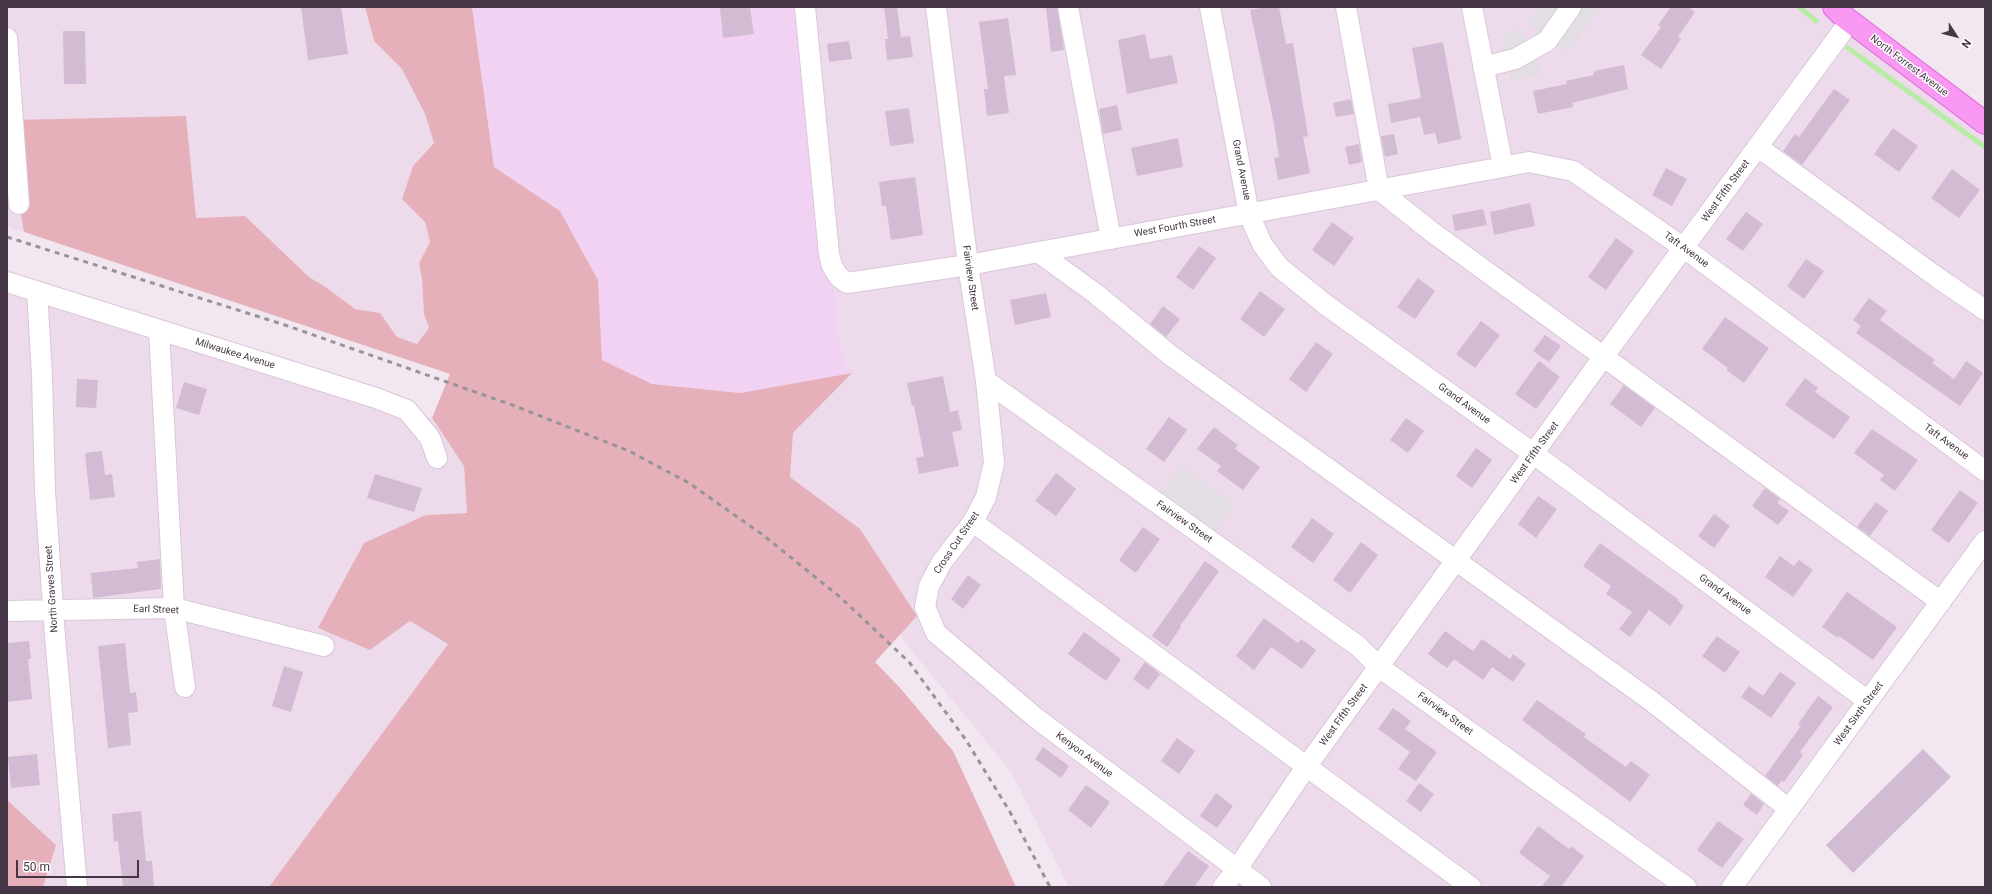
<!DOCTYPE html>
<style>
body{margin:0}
#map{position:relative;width:1992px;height:894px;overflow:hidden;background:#f2e6f1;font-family:Roboto,sans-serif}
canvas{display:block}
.frame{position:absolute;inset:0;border:8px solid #443644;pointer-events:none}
.north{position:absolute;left:1936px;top:16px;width:40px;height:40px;-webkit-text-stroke:3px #fff;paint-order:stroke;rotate:126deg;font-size:11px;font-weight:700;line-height:16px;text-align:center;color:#443644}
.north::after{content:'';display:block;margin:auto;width:14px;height:18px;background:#443644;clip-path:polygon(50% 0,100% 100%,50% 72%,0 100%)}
.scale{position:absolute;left:16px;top:860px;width:123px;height:18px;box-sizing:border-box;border:2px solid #443644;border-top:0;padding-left:5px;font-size:12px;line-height:14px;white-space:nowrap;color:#443644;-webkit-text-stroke:3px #fff;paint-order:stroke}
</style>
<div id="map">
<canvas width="1992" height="894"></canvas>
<div class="frame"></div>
<div class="north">N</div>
<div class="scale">50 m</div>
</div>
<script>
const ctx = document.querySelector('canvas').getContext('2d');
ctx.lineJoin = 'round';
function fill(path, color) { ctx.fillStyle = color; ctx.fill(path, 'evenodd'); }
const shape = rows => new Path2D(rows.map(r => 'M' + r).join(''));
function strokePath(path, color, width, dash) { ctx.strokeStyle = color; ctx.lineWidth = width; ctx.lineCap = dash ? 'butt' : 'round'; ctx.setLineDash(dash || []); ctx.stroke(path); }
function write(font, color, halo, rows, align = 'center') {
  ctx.font = font + ' Roboto,sans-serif'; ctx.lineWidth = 3; ctx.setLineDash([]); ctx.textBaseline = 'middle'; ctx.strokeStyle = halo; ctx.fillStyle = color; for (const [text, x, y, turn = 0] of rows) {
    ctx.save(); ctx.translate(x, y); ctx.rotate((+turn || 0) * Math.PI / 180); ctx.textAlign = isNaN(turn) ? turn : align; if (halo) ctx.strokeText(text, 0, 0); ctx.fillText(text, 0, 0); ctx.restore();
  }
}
const residential = shape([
 [7,7,365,7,374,41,402,69,425,114,434,143,413,166,402,199,425,222,430,242,419,263,422,279,424,314,430,328,417,344,397,337,380,313,355,309,327,288,309,277,245,216,196,218,19,204,24,232,7,227],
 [805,7,1834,7,1985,123,1985,541,1732,887,1069,887,1012,773,899,635,917,615,790,477,793,434,852,372,842,356,829,254],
 [7,282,432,418,464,466,467,513,426,515,370,650,410,621,448,644,269,887,43,887,56,845,7,800]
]);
const commercial = shape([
 [472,7,805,7,829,254,842,356,852,373,740,393,652,384,602,360,598,280,560,211,494,167]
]);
const green = shape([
 [365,7,472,7,494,167,560,211,598,280,602,360,652,384,740,393,852,373,793,433,790,477,860,529,917,616,875,662,901,689,953,751,1016,887,269,887,448,644,410,621,370,650,318,628,364,543,426,515,467,513,464,466,432,418,450,374,24,232,19,204,13,120,186,116,196,218,245,216,309,277,327,288,355,309,380,313,397,337,417,344,429,328,424,314,422,279,419,263,430,242,425,222,402,199,413,166,434,143,425,114,402,69,374,41],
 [7,800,56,845,43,887,7,887]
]);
const parking = shape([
 [1539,7,1600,7,1568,53,1527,24],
 [1523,29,1529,61,1537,60,1540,75,1511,80,1502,33],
 [1182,466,1235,505,1215,533,1162,494]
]);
const stream = shape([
 [1799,7,1816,21],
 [1848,48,1985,147]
]);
const building = shape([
 [301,7,341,7,348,54,308,60],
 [720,7,750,7,754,34,723,38],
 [884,7,897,7,901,37,910,36,913,57,887,60,885,39,888,39],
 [1046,7,1057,7,1064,50,1051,52],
 [1267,7,1279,7,1286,44,1293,43,1308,136,1303,137,1310,173,1278,180,1274,158,1279,157,1273,119,1250,10],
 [1671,7,1688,7,1695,12,1678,37,1681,39,1661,69,1641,55,1661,27,1658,25],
 [1008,18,1016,75,1004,76,1009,113,987,116,984,89,988,89,979,22],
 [63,31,85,31,86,84,64,84],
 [1145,34,1150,59,1172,55,1178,83,1127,94,1118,40],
 [849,41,852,59,829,62,827,44],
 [1443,42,1461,139,1438,144,1435,133,1424,135,1420,117,1391,123,1388,104,1421,98,1412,48],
 [1624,65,1628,89,1572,103,1573,107,1538,114,1533,91,1567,84,1566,81,1594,75,1594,71],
 [1834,89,1850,100,1802,165,1783,151,1795,134,1799,137],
 [1351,99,1354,114,1336,117,1333,103],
 [1117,105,1122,130,1103,134,1099,109],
 [909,108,914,143,890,146,885,111],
 [1893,128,1918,146,1899,172,1874,154],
 [1394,134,1398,154,1385,157,1381,136],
 [1178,138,1183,167,1137,176,1131,148],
 [1359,144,1362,162,1349,165,1345,147],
 [1666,168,1687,179,1672,206,1652,195],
 [1952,169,1980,190,1959,218,1931,198],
 [915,177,923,235,891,240,886,206,882,206,879,182],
 [1530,203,1535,226,1494,235,1490,212],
 [1483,209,1487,225,1455,231,1452,215],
 [1746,212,1763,224,1743,251,1726,239],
 [1332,222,1354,238,1334,266,1312,250],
 [1616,238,1634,251,1606,290,1588,277],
 [1199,246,1216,258,1193,290,1176,277],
 [1806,259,1824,271,1804,299,1787,286],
 [1418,278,1435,291,1415,319,1397,307],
 [1260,291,1285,309,1264,337,1240,319],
 [1046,293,1051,317,1015,325,1010,300],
 [1869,298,1887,311,1880,320,1935,360,1932,363,1954,379,1966,361,1983,373,1960,406,1856,333,1861,326,1853,320],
 [1163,306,1180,319,1166,337,1150,324],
 [1725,317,1769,348,1744,383,1726,370,1728,368,1702,349],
 [1481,321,1500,335,1475,368,1456,354],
 [1545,335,1561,346,1549,362,1533,351],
 [1316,342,1333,354,1306,392,1289,379],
 [1539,361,1560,377,1536,409,1515,394],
 [943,376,950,412,958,410,962,430,952,432,959,466,919,474,916,458,924,456,914,406,912,406,907,383],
 [1805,378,1818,388,1815,392,1850,417,1834,439,1785,405],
 [77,379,98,380,96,408,76,407],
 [184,382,207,389,199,415,176,408],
 [1624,385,1655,408,1641,427,1610,404],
 [1169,417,1187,430,1164,462,1146,449],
 [1406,418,1424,431,1408,453,1390,440],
 [1214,427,1238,445,1235,449,1260,467,1243,490,1217,471,1221,466,1197,449],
 [1872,429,1918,460,1895,491,1880,480,1884,475,1854,453],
 [1476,448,1492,460,1472,488,1456,476],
 [102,451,105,475,112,474,115,497,90,500,85,453],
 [1056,473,1076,489,1056,516,1035,501],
 [375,474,422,488,414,512,367,498],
 [1765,488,1780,499,1777,503,1789,511,1778,525,1752,506],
 [1960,490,1978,503,1949,543,1931,530],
 [1538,496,1557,509,1536,538,1518,524],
 [1876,502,1888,511,1870,536,1857,527],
 [1714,514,1730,526,1714,548,1698,536],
 [1312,518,1334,534,1313,563,1291,547],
 [1143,527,1160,539,1136,573,1119,560],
 [1361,542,1378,555,1350,593,1333,580],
 [1600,543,1678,599,1677,600,1684,606,1670,626,1649,610,1630,637,1619,629,1632,612,1606,594,1611,586,1583,566],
 [1780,556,1794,566,1799,560,1813,570,1793,597,1765,577],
 [160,559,161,589,93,598,91,573,138,568,137,562],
 [1205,561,1219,571,1180,626,1181,627,1167,647,1152,636],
 [968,575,981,585,963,609,951,599],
 [1847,592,1897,627,1873,660,1839,636,1838,638,1822,627],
 [1264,618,1298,643,1301,639,1316,650,1302,669,1271,647,1254,670,1236,656],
 [1445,631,1473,651,1482,639,1510,659,1513,654,1526,664,1513,682,1492,667,1483,680,1454,659,1447,668,1428,654],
 [1084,632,1121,659,1106,681,1068,654],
 [1717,636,1740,652,1725,673,1702,656],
 [29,641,31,659,28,659,32,699,7,702,7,643],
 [125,643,130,693,136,692,138,712,128,713,131,745,108,748,98,646],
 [1145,662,1160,674,1148,690,1133,679],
 [284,666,303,672,291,712,272,706],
 [1780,672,1796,683,1771,718,1741,697,1749,686,1763,696],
 [1818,696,1833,707,1800,752,1803,755,1784,782,1781,781,1778,786,1765,776,1801,726,1798,724],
 [1537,700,1586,734,1584,737,1626,767,1631,761,1650,775,1630,802,1522,720],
 [1393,708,1411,721,1405,729,1437,752,1416,781,1398,769,1410,752,1378,729],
 [1177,738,1195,751,1179,774,1161,761],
 [1043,747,1069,766,1061,778,1035,759],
 [1923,749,1951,777,1853,873,1826,845],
 [37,754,40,785,11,788,8,757],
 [1419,783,1434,794,1421,812,1406,801],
 [1086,785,1110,802,1091,828,1068,810],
 [1216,793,1233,806,1217,828,1200,816],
 [1751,794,1764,804,1757,815,1743,805],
 [141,811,146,861,152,861,154,887,123,887,118,841,114,842,112,814],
 [1718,821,1744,839,1722,868,1697,850],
 [1538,826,1569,849,1571,846,1584,856,1561,887,1541,887,1550,876,1519,853],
 [1188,851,1209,866,1194,887,1162,887]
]);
const minor = shape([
 [805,7,829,254,832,266,839,277,847,283,968,265,1503,167],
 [936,7,968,265,986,381,1358,646,1379,667,1686,887],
 [1068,7,1111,239],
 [1210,7,1249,214,1262,244,1279,267,1326,305,1534,454,1868,701],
 [1346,7,1379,190,1432,232,1941,602],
 [1472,7,1503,167,1529,162,1573,171,1684,248,1985,471],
 [7,38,19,204],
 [1483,67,1515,59,1547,41,1571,7],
 [1758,147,1938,278,1985,310],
 [1038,252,1096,294,1170,355,1650,700,1789,809],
 [7,282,376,398,407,410,430,438,437,458],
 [37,291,42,375,45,491,55,636,77,887],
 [159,330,174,608,185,687],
 [986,381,994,463,986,497,973,522,942,562,929,586,925,607,936,633,1036,718,1261,887],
 [973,522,1471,887],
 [7,611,174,608,324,646],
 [1223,887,1237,869,1306,767,1604,356,1850,21],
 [1732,887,1985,541]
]);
const major = shape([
 [1834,7,1843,16,1985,123]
]);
const rail = shape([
 [7,237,285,325,515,406,629,451,689,483,763,535,840,597,909,662,966,740,1010,812,1050,887]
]);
const streetNames = [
 ["North Forrest Avenue",1909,66,37],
 ["Grand Avenue",1241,170,79],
 ["West Fifth Street",1726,191,-54],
 ["West Fourth Street",1175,227,-10],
 ["Taft Avenue",1686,250,36],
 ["Fairview Street",970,278,82],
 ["Milwaukee Avenue",235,354,17],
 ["Grand Avenue",1464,404,36],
 ["Taft Avenue",1946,442,36],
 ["West Fifth Street",1535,453,-54],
 ["Fairview Street",1184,522,35],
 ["Cross Cut Street",957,543,-56],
 ["North Graves Street",52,589,-94],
 ["Grand Avenue",1725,595,36],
 ["Earl Street",156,610,2],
 ["Fairview Street",1445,714,36],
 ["West Sixth Street",1859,714,-54],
 ["West Fifth Street",1344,715,-54],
 ["Kenyon Avenue",1084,755,37]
];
fill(residential, '#eddbec');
fill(commercial, '#f1d2f3');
fill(green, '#e5b0ba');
fill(parking, '#e3dee3');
strokePath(stream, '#b6eca4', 5);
fill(building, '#d2bcd3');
strokePath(minor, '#dbc6db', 22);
strokePath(major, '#de68d7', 24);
strokePath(minor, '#fff', 20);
strokePath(major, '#f998f2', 22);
strokePath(rail, '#959595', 3, [5, 5]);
write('10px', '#443644', '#fff', streetNames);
</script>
